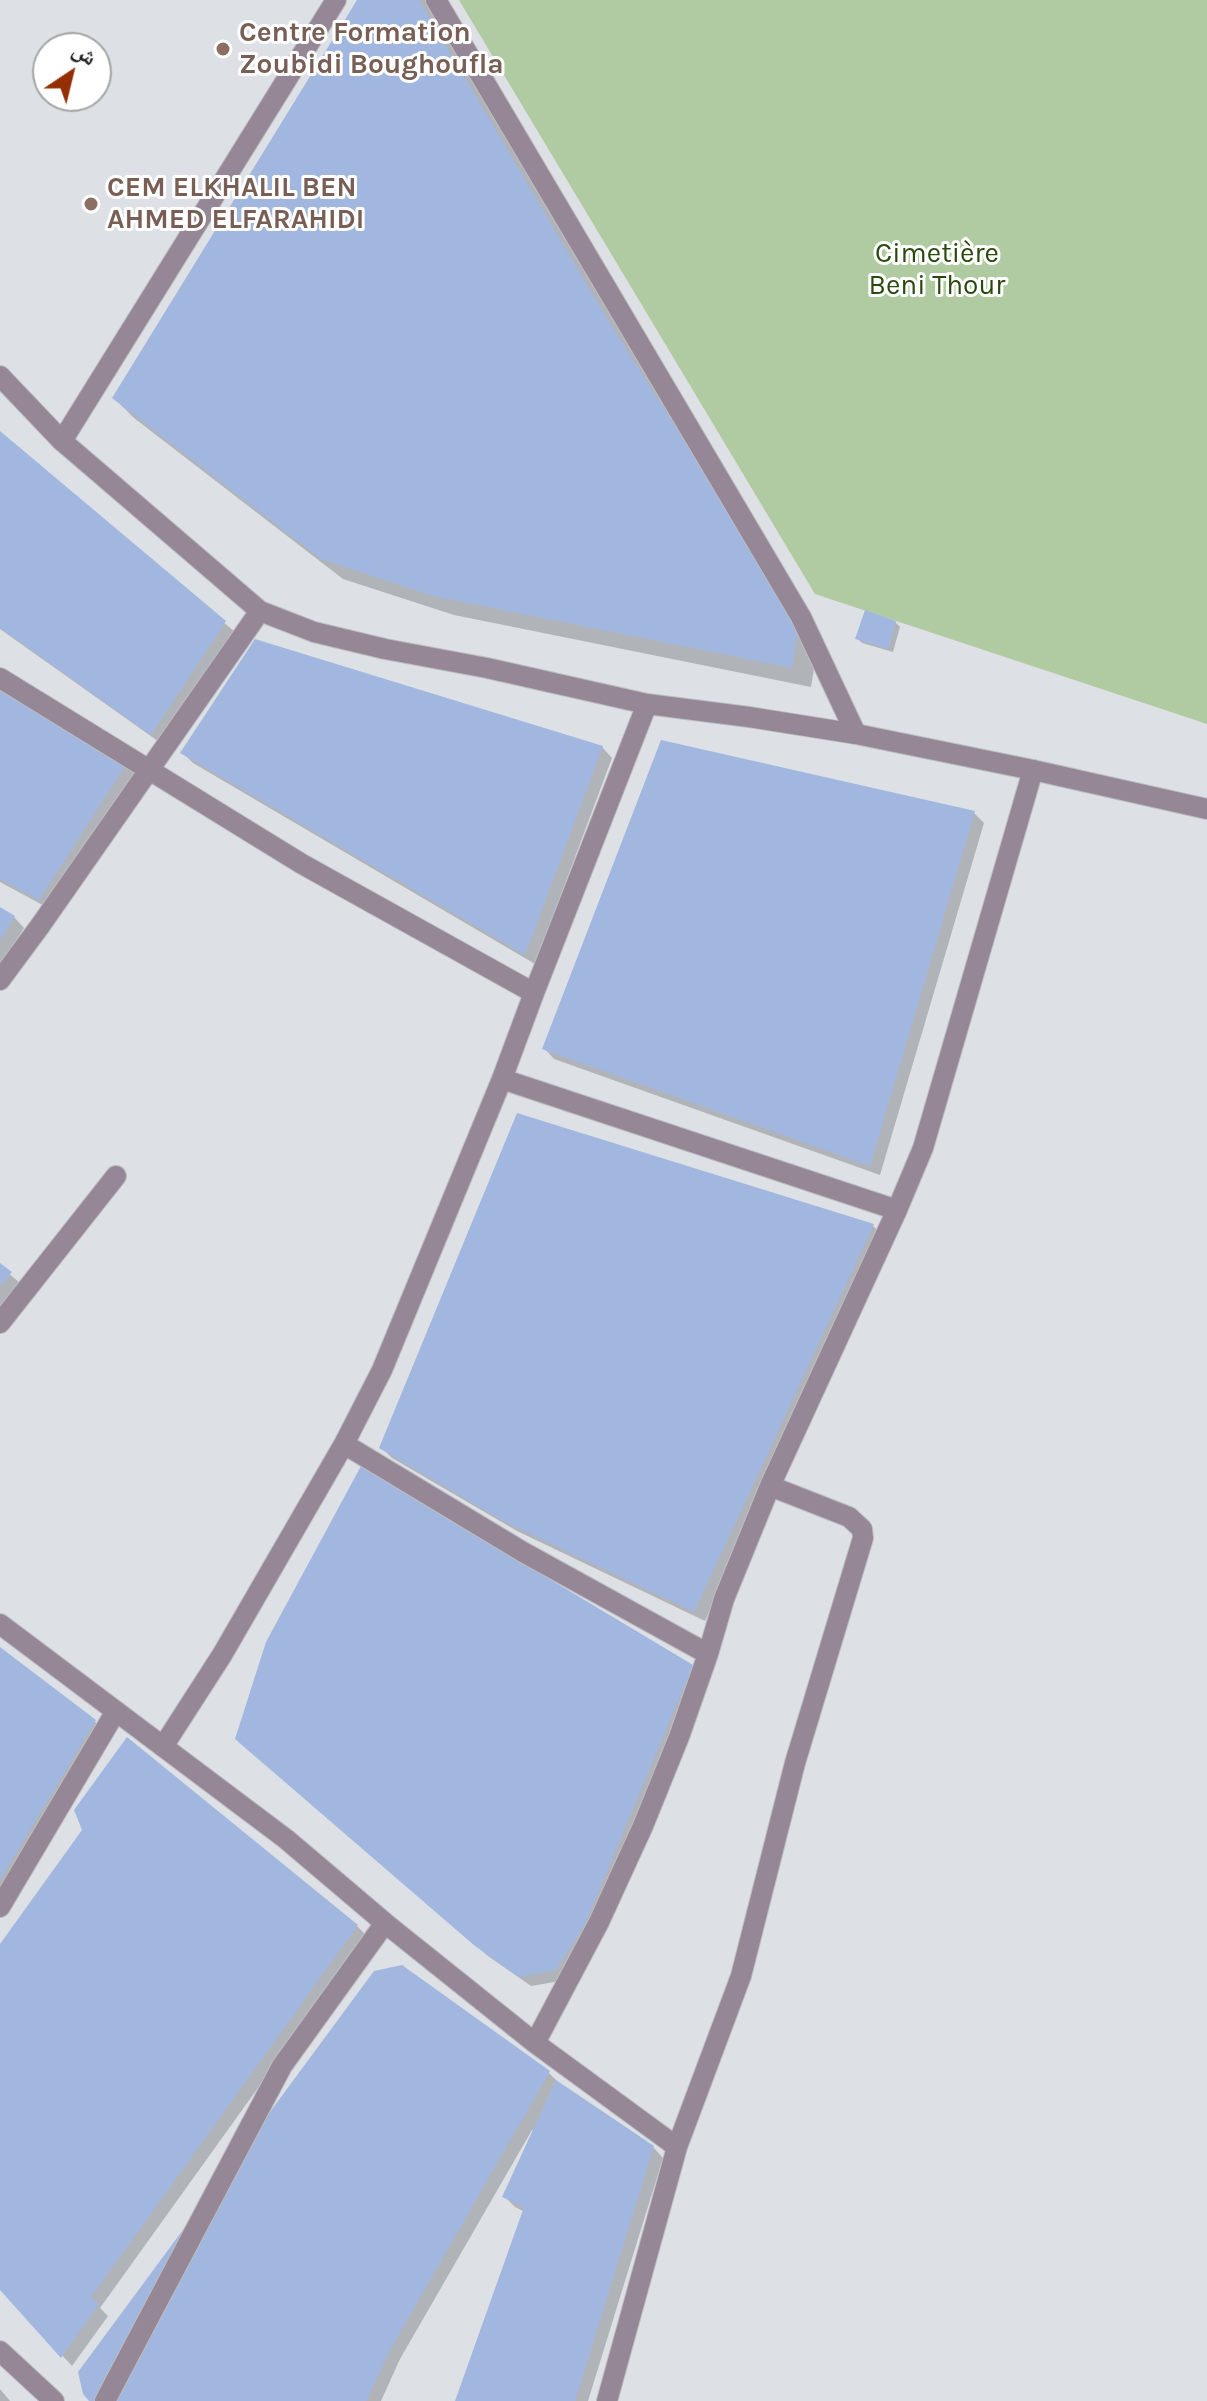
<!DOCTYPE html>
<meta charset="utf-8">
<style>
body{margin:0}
#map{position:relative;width:1207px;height:2401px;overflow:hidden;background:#dde0e5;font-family:Karla,"Noto Naskh Arabic",sans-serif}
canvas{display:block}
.north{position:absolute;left:32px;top:32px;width:80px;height:80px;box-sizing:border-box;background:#fff;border:2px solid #a5a5a6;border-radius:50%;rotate:35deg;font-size:22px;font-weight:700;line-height:32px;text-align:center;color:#1e1f21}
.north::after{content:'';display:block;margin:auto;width:28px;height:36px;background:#952f03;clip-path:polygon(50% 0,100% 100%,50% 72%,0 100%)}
</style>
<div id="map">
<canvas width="1207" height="2401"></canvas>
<div class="north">ش</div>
</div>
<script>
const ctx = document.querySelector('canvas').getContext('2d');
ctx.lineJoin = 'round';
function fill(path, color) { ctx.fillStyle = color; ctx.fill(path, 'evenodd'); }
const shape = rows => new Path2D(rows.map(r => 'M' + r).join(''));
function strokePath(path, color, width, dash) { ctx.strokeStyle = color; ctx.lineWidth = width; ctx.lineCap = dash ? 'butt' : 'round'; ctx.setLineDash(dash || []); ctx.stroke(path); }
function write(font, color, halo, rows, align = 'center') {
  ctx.font = font + ' Karla,sans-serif'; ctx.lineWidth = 6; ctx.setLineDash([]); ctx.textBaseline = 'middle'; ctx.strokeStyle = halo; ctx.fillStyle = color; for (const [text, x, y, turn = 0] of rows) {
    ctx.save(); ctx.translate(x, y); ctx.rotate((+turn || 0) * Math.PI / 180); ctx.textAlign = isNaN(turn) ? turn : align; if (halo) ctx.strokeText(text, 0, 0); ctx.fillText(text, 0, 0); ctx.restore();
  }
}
const green = shape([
 [459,0,1207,0,1207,724,815,594]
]);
const shadow = shape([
 [360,0,425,0,629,344,818,644,811,687,454,615,343,579,134,418,114,398],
 [0,434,235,632,162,744,0,629],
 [895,622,900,627,893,652,862,643,857,638],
 [0,690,125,765,135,775,50,909,0,882],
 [602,747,612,758,535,964,193,763,183,753],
 [974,813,984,823,880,1175,554,1059,544,1048],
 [0,909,14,917,24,928,0,966],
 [873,1226,883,1236,705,1621,517,1531,392,1458,382,1448],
 [0,1266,20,1283,0,1308],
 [0,1650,95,1722,105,1732,0,1906],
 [692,1666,702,1676,566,1980,531,1986,488,1956,247,1749],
 [84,1831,357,1926,367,1936,100,2308,108,2316,72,2366,0,2287,0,1947],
 [401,1967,549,2073,559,2083,653,2147,663,2158,588,2401,457,2401,525,2212,515,2207,505,2197,535,2132,532,2130,400,2359,381,2401,92,2401],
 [0,2389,10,2401,0,2401]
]);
const building = shape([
 [357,0,419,0,609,322,799,622,792,668,433,596,321,559,112,398],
 [0,431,226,621,151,735,0,628],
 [865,610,896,621,888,649,855,639],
 [255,639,603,746,525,955,180,753],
 [0,687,127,763,39,900,0,879],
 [661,740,975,811,870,1166,542,1049],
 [0,907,15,916,0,940],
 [517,1113,874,1224,694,1612,505,1522,379,1448],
 [0,1263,12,1272,0,1286],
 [361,1466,693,1665,584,1926,556,1970,519,1977,475,1946,235,1739,266,1642],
 [0,1647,96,1720,0,1880],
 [127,1737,358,1925,91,2297,99,2304,61,2358,0,2290,0,1944,82,1830,74,1810],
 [402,1965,550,2071,391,2348,366,2401,89,2401,83,2394,78,2372,374,1971],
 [556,2080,654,2146,575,2401,455,2401,524,2207,502,2197]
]);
const minor = shape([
 [436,0,801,617,856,734],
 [62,441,336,0],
 [0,678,302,864,534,993],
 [0,980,40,926,260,611],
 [502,1079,897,1210],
 [0,1323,116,1176],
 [344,1444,523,1552,708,1654],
 [0,1624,286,1839,385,1923,535,2043,677,2147],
 [164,1745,222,1655,344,1444,382,1370,502,1079,534,993,647,704],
 [0,1907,116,1711],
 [535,2043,599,1922,643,1826,679,1737,708,1654,724,1599,770,1486,897,1210,923,1148,1033,770],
 [0,2351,54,2401],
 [105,2401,282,2066,385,1923],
 [607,2401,677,2147,741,1976,795,1763,863,1538,862,1529,849,1517,770,1486]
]);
const tertiary = shape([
 [0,376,62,441,260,611,314,632,385,649,487,668,647,704,749,717,856,734,1033,770,1207,809]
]);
const markers = [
 [223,49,8,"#8d6e63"],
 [91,204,8,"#8d6e63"]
];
const educationNames = [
 ["Centre Formation",239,33],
 ["Zoubidi Boughoufla",239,65],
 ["CEM ELKHALIL BEN",107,188],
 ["AHMED ELFARAHIDI",107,220]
];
const parkNames = [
 ["Cimetière",937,254],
 ["Beni Thour",937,286]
];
fill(green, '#b0caa1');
fill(shadow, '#0003');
fill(building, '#a1b7e0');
strokePath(minor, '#bbbdc2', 22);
strokePath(tertiary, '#bbbdc2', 22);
strokePath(minor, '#968797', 20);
strokePath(tertiary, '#968797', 20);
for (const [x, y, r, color] of markers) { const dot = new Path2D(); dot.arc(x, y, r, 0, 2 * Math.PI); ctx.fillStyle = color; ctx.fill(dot); strokePath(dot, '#fff', 3); }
write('bold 28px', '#785e54', '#fff', educationNames, 'left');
write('28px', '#2a4a0d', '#fff', parkNames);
</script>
